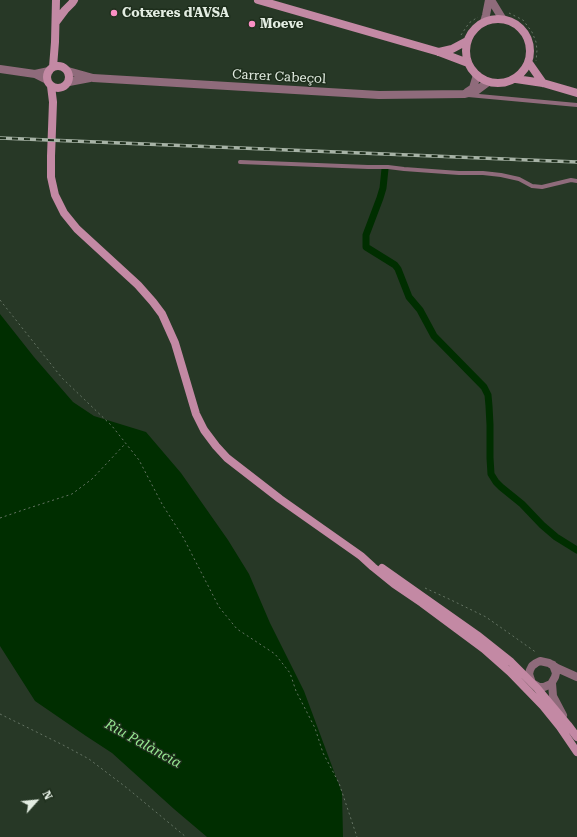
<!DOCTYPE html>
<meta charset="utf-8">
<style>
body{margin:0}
#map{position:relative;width:577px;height:837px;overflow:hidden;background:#273826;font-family:"Roboto Serif",serif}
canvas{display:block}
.north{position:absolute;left:16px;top:781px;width:40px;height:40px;-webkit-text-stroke:3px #1e2e1c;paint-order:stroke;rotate:63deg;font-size:11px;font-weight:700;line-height:16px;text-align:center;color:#e3ede2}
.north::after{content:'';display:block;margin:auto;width:14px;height:18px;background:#e3ede2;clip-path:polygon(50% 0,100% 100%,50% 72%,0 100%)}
</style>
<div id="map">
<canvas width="577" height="837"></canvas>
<div class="north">N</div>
</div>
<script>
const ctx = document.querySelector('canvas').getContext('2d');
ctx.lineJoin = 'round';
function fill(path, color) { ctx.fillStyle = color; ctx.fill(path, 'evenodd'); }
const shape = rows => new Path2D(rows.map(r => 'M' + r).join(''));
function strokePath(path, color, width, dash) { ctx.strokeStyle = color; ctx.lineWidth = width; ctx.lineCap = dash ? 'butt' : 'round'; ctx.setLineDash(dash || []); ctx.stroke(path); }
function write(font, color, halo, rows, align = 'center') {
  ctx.font = font + ' "Roboto Serif",serif'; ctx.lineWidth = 3; ctx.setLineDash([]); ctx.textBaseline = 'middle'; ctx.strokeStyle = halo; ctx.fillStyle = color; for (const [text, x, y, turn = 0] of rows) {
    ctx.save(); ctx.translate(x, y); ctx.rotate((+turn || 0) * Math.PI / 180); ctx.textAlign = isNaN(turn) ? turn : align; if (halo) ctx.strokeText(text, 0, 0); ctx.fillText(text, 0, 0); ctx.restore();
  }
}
const water = shape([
 [0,314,34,357,73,402,94,416,146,432,181,473,228,540,249,574,270,623,304,691,342,793,343,837,207,837,174,809,112,753,86,736,35,701,0,646]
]);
const canal = shape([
 [385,169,383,188,380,198,366,235,366,247,395,265,398,269,409,297,420,310,434,336,484,387,488,395,489,406,490,425,490,458,491,474,496,482,501,487,522,504,542,525,556,537,577,550]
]);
const path = shape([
 [509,13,523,20,532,32,536,42,537,50,536,61],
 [461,35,469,23,478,17],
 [0,300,62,378,112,426,139,460,162,504,183,537,219,607,237,629,275,654,290,673,296,691,315,728,323,753,339,783,357,837],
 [0,518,26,509,72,494,92,479,125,444],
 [425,588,449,599,486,617,537,653],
 [0,714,63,745,89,759,127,788,186,837]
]);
const lane = shape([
 [468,95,577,105],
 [240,162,368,167,388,167,404,169,459,173,483,173,501,175,519,179,532,186,542,187,571,180,577,181]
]);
const street = shape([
 [491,0,502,18],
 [484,22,486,15,489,0],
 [0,69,35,74,47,80],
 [68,71,93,78,379,95,464,94,476,91,488,82],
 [35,74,49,71],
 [69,82,90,78],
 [467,92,473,88,477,75],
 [553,665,556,673,555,677,551,684,544,687,539,687,532,683,529,674,530,670,532,666,536,663,540,661,549,663,557,668,577,677],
 [552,683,553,696,563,715]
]);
const secondary = shape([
 [258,0,439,52,468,63],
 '466 51a32 32 0 1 1 64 0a32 32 0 1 1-64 0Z',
 [56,22,65,10,72,3,74,0],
 [439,52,452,49,467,41],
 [529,63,543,83],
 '47 77a11 11 0 1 1 22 0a11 11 0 1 1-22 0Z',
 [53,67,55,42,56,0],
 [516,79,543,83,577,93],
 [51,86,53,102,51,156,51,177,55,195,64,213,77,229,138,285,153,302,162,314,175,343,196,414,204,430,216,446,227,458,280,499,361,556,373,567,394,584,422,603,484,649,510,672,543,706,560,727,577,752],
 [382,568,477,635,511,662,537,688,568,725,577,737]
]);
const rail = shape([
 [0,138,577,162]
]);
const markers = [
 [114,13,4,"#fb8fc4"],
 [252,24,4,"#fb8fc4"]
];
const poiNames = [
 ["Cotxeres d'AVSA",122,13],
 ["Moeve",260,24]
];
const streetNames = [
 ["Carrer Cabeçol",279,77,3]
];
const waterNames = [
 ["Riu Palància",143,744,29]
];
fill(water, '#002e00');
strokePath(canal, '#002e00', 7);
strokePath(path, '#657464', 1, [2, 3]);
strokePath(lane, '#8f6b7b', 4);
strokePath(street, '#8f6b7b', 8);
strokePath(secondary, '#c389a4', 8);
strokePath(rail, '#a7b3a6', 3.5);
strokePath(rail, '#1e2e1c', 2, [6]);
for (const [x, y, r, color] of markers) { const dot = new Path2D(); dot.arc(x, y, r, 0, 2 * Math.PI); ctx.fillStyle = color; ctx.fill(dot); strokePath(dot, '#1e2e1c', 1.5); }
write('bold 13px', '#e3ede2', '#1e2e1c', poiNames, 'left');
write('13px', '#e3ede2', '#1e2e1c', streetNames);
write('italic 14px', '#97ea92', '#1e2e1c', waterNames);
</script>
